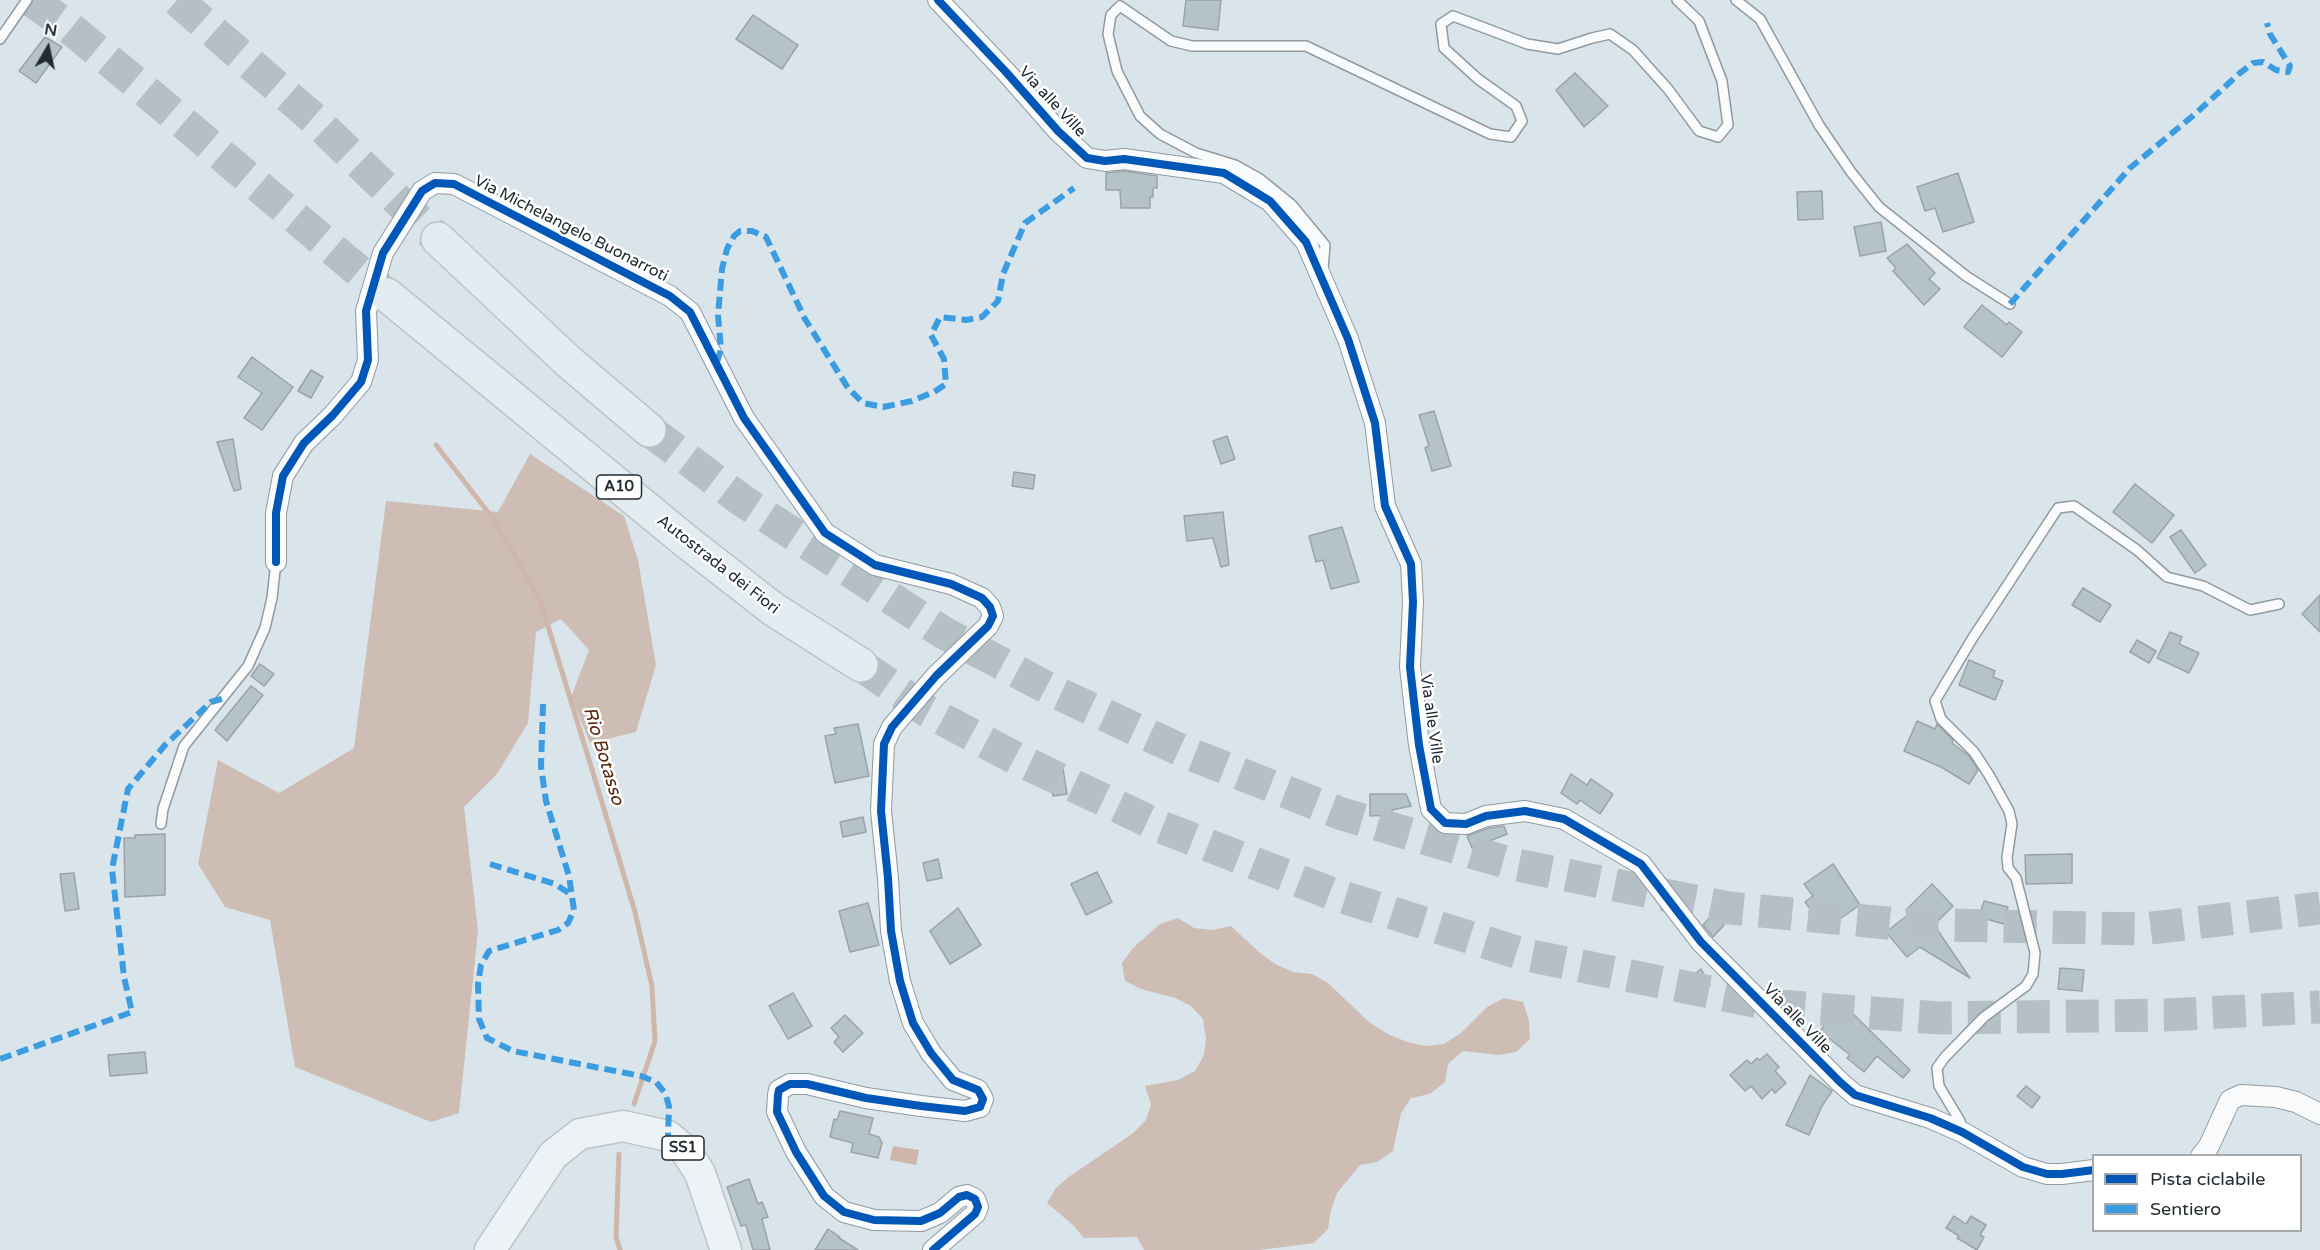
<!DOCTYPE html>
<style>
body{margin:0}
#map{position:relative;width:2320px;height:1250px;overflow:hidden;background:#d9e5eb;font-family:"Varela Round",sans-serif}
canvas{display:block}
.legend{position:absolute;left:2092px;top:1154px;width:210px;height:78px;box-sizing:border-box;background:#fff;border:2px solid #a7aaac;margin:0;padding:8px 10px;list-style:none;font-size:18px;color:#222b2f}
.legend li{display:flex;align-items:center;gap:12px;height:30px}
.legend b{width:30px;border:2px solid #a7aaac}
.north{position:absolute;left:18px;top:18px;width:60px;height:60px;-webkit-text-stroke:4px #fff;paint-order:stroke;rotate:9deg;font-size:16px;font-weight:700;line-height:24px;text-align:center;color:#222b2f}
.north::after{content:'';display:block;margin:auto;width:21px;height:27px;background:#222b2f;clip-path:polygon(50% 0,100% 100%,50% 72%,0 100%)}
</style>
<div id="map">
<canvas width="2320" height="1250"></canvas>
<ul class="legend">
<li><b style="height:8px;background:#0057b8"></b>Pista ciclabile</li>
<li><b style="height:8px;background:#3c9ce1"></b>Sentiero</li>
</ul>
<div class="north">N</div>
</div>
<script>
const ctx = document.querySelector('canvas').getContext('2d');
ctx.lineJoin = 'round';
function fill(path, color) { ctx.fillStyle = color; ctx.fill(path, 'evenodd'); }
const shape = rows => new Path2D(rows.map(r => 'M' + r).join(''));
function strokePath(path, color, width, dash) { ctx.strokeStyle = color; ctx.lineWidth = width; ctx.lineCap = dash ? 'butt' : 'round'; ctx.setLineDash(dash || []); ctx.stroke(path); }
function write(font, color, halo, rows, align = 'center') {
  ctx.font = font + ' "Varela Round",sans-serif'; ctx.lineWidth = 5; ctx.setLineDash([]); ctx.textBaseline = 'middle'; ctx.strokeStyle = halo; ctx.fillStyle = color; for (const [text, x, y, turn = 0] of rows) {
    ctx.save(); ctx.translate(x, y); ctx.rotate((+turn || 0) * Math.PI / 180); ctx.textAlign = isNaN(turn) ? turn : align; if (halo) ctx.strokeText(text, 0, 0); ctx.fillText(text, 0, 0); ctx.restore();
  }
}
const forest = shape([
 [530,454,624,516,638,560,656,665,636,732,590,743,571,697,589,650,561,619,536,632,528,723,497,774,464,807,478,931,459,1113,431,1122,295,1067,270,920,225,907,198,864,218,760,279,793,354,748,386,501,498,512],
 [1178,918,1194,928,1212,930,1231,926,1260,953,1275,964,1293,972,1312,974,1328,983,1370,1023,1388,1034,1407,1042,1426,1046,1444,1044,1461,1033,1487,1007,1504,998,1523,1002,1529,1020,1530,1039,1516,1052,1499,1055,1463,1051,1448,1064,1445,1082,1430,1094,1411,1098,1401,1113,1393,1151,1377,1162,1360,1165,1337,1193,1331,1210,1328,1229,1314,1243,1260,1250,1144,1250,1137,1237,1084,1238,1073,1225,1047,1203,1056,1188,1070,1176,1132,1134,1146,1120,1151,1104,1145,1086,1178,1080,1195,1071,1204,1055,1206,1038,1203,1019,1191,1006,1175,998,1141,989,1125,981,1122,963,1133,948,1160,924]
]);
const water = shape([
 [893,1146,919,1150,916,1165,890,1160]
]);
const stream = shape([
 [436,445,494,520,540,600,601,799,635,912,652,986,655,1041,634,1104],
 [619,1154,616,1237,620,1250]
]);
const building = shape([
 [1186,0,1221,0,1218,30,1183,26,1186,0],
 [753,15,798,45,782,69,736,39,753,15],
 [45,37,62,47,36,83,19,71,45,37],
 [1575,73,1608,106,1584,127,1556,90,1575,73],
 [1124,171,1157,176,1157,188,1153,188,1153,197,1150,197,1150,208,1121,208,1120,190,1106,190,1106,173,1124,171],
 [1958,173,1974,222,1943,232,1935,208,1925,211,1917,187,1958,173],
 [1822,191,1823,219,1798,220,1797,192,1822,191],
 [1881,222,1886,251,1860,256,1854,227,1881,222],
 [1907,244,1935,273,1929,279,1940,289,1924,305,1893,271,1896,268,1887,258,1907,244],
 [1982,305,2007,325,2009,322,2022,332,2002,357,1964,327,1982,305],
 [252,357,293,387,262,430,244,418,262,393,238,377,252,357],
 [311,370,323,377,311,398,298,391,311,370],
 [1434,411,1451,466,1432,471,1425,448,1429,446,1419,415,1434,411],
 [1227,436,1235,459,1221,464,1213,441,1227,436],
 [233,439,241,489,234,491,217,442,233,439],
 [1014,472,1035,475,1033,489,1012,486,1014,472],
 [2135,484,2174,515,2152,543,2113,512,2135,484],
 [1223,512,1229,565,1221,567,1213,538,1187,541,1184,516,1223,512],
 [1342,527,1359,582,1331,589,1323,560,1316,562,1309,536,1342,527],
 [2181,530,2206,565,2195,573,2170,537,2181,530],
 [2083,588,2111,605,2100,622,2072,605,2083,588],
 [2320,595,2320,632,2302,614,2320,595],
 [2170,632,2182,637,2179,644,2199,653,2189,673,2157,658,2170,632],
 [2137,640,2156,651,2149,663,2130,652,2137,640],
 [1969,660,1995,671,1993,677,2003,681,1995,700,1959,685,1969,660],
 [260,664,274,674,264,686,251,676,260,664],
 [251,686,263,695,227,741,215,730,251,686],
 [1917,721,1935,729,1937,724,1953,740,1952,743,1969,756,1978,770,1969,784,1941,767,1904,751,1917,721],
 [858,724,869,776,835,783,825,736,836,734,834,728,858,724],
 [1063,769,1067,794,1053,796,1049,771,1063,769],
 [1571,774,1587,785,1591,779,1613,794,1600,814,1580,800,1577,804,1561,793,1571,774],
 [1370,794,1406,794,1411,806,1392,810,1392,815,1370,816,1370,794],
 [863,817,866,832,843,837,840,822,863,817],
 [1504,826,1507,834,1472,848,1467,836,1489,828,1504,826],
 [165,834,165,895,125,897,124,838,135,838,135,835,165,834],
 [2072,854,2072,883,2026,884,2025,855,2072,854],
 [938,859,942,878,927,881,923,863,938,859],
 [1833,864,1860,905,1825,929,1805,902,1813,896,1804,884,1833,864],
 [1097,872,1112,902,1086,915,1071,884,1097,872],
 [74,873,79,909,65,911,60,874,74,873],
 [1932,884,1953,906,1934,925,1970,978,1920,947,1907,957,1886,932,1909,914,1906,910,1932,884],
 [1984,901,2008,907,2004,924,1979,917,1984,901],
 [868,903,879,945,850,952,839,911,868,903],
 [958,908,981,945,950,964,930,931,958,908],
 [1712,915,1724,925,1713,937,1703,925,1712,915],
 [2060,968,2084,970,2082,991,2058,989,2060,968],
 [1701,969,1710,985,1697,994,1688,979,1701,969],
 [793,993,812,1026,788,1039,769,1006,793,993],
 [1842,1003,1910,1070,1903,1078,1877,1056,1864,1072,1847,1058,1850,1055,1820,1031,1842,1003],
 [845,1015,863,1033,843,1052,834,1042,839,1037,831,1028,845,1015],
 [145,1052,147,1073,110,1076,108,1055,145,1052],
 [1767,1054,1779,1067,1775,1071,1786,1083,1775,1093,1772,1089,1762,1099,1751,1086,1745,1091,1730,1075,1747,1060,1751,1064,1757,1058,1760,1060,1767,1054],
 [1810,1075,1832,1091,1822,1106,1809,1135,1786,1125,1810,1075],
 [2026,1086,2040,1097,2032,1108,2017,1096,2026,1086],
 [840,1111,873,1118,869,1134,879,1137,882,1143,878,1158,851,1152,853,1143,830,1137,834,1119,837,1120,840,1111],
 [749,1179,758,1204,762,1202,768,1217,762,1219,770,1250,753,1250,746,1225,741,1226,727,1187,749,1179],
 [1954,1216,1966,1224,1971,1216,1986,1225,1980,1235,1984,1237,1977,1250,1957,1238,1959,1236,1946,1228,1954,1216],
 [828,1229,840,1237,839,1238,858,1250,815,1250,828,1229]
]);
const highwayTunnel = shape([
 [31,0,65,24,141,87,387,295],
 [177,0,314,119,438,239],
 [649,430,740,499,944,633,1057,693,1185,752,1342,814,1512,864,1729,908,1898,924,2144,929,2320,908],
 [861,665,927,711,1015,758,1159,826,1333,894,1522,954,1779,1006,1939,1018,2166,1015,2320,1007]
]);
const lane = shape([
 [1736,0,1760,19,1819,125,1851,172,1879,207,1966,276,2010,304],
 [0,39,27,0],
 [1323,269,1325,245,1292,205,1260,179,1235,165,1196,153,1160,134,1140,116,1117,71,1108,34,1111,15,1120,6,1171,41,1192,46,1306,46,1490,134,1511,137,1522,121,1516,106,1478,79,1444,48,1441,24,1453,16,1527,44,1558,49,1592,38,1610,34,1633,50,1668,89,1699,131,1718,137,1728,125,1722,81,1699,21,1677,0],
 [161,824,163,809,184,746,248,666,265,628,272,598,276,562],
 [1962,1130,1960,1121,1939,1086,1937,1068,1945,1057,1984,1017,2026,986,2033,974,2035,953,2016,878,2008,868,2007,857,2012,824,2009,811,1989,775,1974,752,1941,719,1935,701,1972,639,2058,508,2074,506,2137,550,2167,577,2203,586,2250,610,2279,604]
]);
const street = shape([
 [938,0,1006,72,1058,131,1087,158,1105,161,1124,159,1224,173,1270,201,1306,242,1348,339,1375,423,1385,506,1411,564,1413,602,1410,667,1419,745,1431,809,1445,823,1466,824,1486,816,1525,811,1564,819,1641,864,1701,942,1840,1082,1855,1095,1930,1118,1962,1132,2023,1167,2047,1174,2062,1174,2094,1170],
 [276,562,276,513,283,476,304,443,333,415,361,382,368,360,366,311,383,253,422,191,435,183,454,184,670,296,690,312,744,418,825,533,875,565,951,584,982,598,990,607,993,616,988,626,936,676,892,727,884,744,881,811,888,878,891,931,900,981,913,1023,931,1053,953,1080,978,1090,983,1099,980,1107,965,1111,921,1106,866,1098,807,1084,790,1084,779,1090,778,1095,777,1112,796,1152,824,1196,844,1212,874,1220,921,1221,940,1213,959,1197,967,1195,975,1199,978,1207,975,1214,933,1250],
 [2201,1156,2209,1146,2230,1100,2241,1095,2276,1097,2296,1102,2320,1114]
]);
const primary = shape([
 [490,1250,553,1155,580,1134,623,1126,668,1136,685,1150,700,1173,726,1250]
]);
const highway = shape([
 [438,239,569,362,649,430],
 [387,295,687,542,773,609,861,665]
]);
const quiet = shape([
 [2010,304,2130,168,2195,114,2240,73,2253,63,2263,62,2276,70,2288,72,2290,66,2270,34,2267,23],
 [717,362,721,349,718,315,722,269,727,249,734,236,740,231,752,231,766,237,805,319,848,388,863,403,883,407,912,401,934,392,946,384,944,359,931,335,940,317,966,320,982,317,998,301,1003,274,1025,223,1074,188],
 [543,704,541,767,546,801,569,876,574,910,568,923,558,930,489,951,481,965,478,984,479,1019,487,1038,513,1051,641,1076,656,1082,665,1093,669,1106,668,1136],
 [490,864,555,884,572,895],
 [0,1059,132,1012,124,977,112,869,128,789,165,745,211,702,225,698]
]);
const cycleway = shape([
 [938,0,1006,72,1058,131,1087,158,1105,161,1124,159,1224,173,1270,201,1306,242,1348,339,1375,423,1385,506,1411,564,1413,602,1410,667,1419,745,1431,809,1445,823,1466,824,1486,816,1525,811,1564,819,1641,864,1701,942,1840,1082,1855,1095,1930,1118,1962,1132,2023,1167,2047,1174,2062,1174,2094,1170],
 [276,562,276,513,283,476,304,443,333,415,361,382,368,360,366,311,383,253,422,191,435,183,454,184,670,296,690,312,744,418,825,533,875,565,951,584,982,598,990,607,993,616,988,626,936,676,892,727,884,744,881,811,888,878,891,931,900,981,913,1023,931,1053,953,1080,978,1090,983,1099,980,1107,965,1111,921,1106,866,1098,807,1084,790,1084,779,1090,778,1095,777,1112,796,1152,824,1196,844,1212,874,1220,921,1221,940,1213,959,1197,967,1195,975,1199,978,1207,975,1214,933,1250]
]);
const shields = [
 [619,487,45],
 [683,1148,42]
];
const shieldNames = [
 ["A10",619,487],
 ["SS1",683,1148]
];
const streetNames = [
 ["Via alle Ville",1052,102,47],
 ["Via Michelangelo Buonarroti",571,229,27],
 ["Autostrada dei Fiori",718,565,38],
 ["Via alle Ville",1431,719,82],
 ["Via alle Ville",1797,1019,46]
];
const waterNames = [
 ["Rio Botasso",603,756,73]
];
fill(forest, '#cdbdb5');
fill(water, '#cfb6ab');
strokePath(stream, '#cfb6ab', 5);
fill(building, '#b5c3c9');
strokePath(building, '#9aa3a8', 1.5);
strokePath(highwayTunnel, '#b4c0c5', 33, [33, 16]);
strokePath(lane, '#919a9f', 12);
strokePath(street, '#919a9f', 22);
strokePath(primary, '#bdc3c6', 33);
strokePath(highway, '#bdc3c6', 36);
strokePath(lane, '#f9fbfc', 9);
strokePath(street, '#f9fbfc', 20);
strokePath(primary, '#edf2f4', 30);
strokePath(highway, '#e3ecf1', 33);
strokePath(quiet, '#3c9ce1', 6, [12, 6]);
strokePath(cycleway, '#0057b8', 8);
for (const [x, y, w] of shields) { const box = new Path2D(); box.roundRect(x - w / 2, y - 12, w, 24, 4.5); ctx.fillStyle = '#fff'; ctx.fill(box); strokePath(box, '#222b2f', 1.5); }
write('bold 15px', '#222b2f', null, shieldNames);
write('16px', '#222b2f', '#fff', streetNames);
write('italic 18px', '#5a270b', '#fff', waterNames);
</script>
